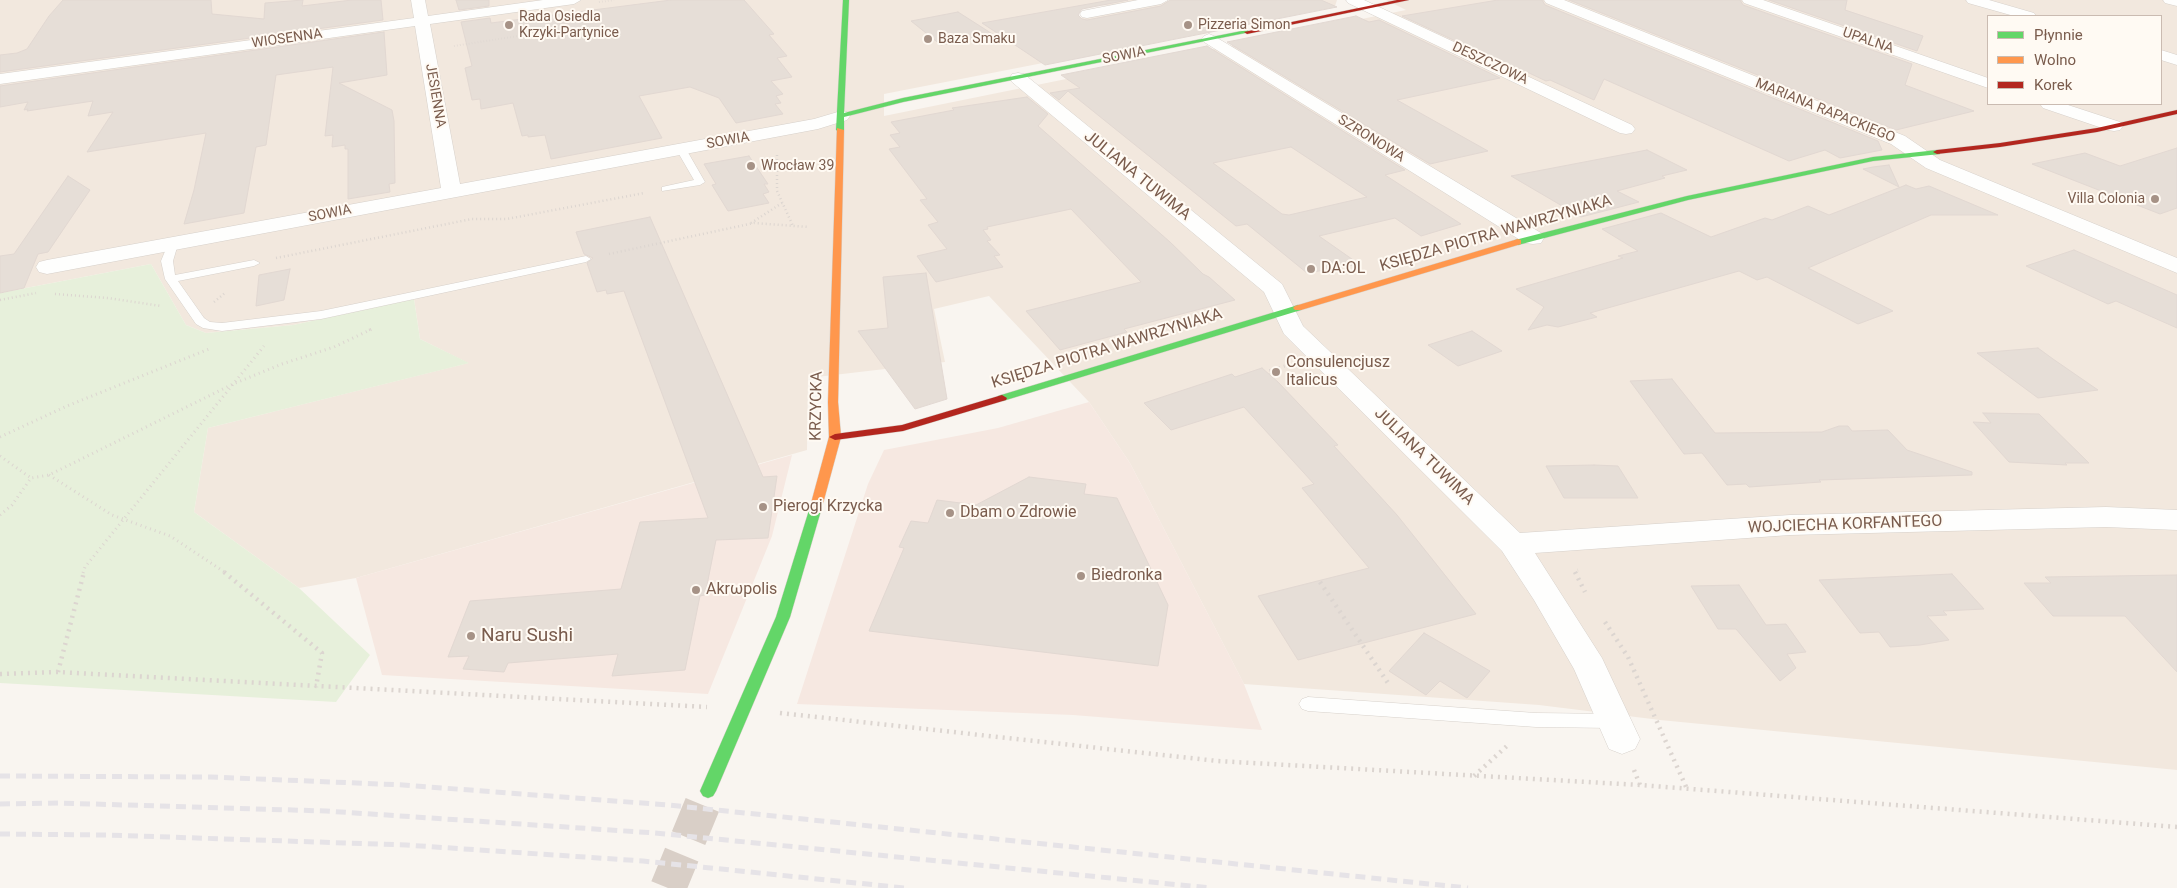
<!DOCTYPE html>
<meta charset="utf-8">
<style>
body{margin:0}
#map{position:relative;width:2177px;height:888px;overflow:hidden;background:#f9f5f0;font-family:Roboto,sans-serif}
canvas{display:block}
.legend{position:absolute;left:1987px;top:15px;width:175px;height:90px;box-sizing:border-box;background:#fffaf3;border:1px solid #cabbb1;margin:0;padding:6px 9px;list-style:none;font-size:15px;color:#7a5c4d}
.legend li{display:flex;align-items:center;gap:10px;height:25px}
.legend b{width:25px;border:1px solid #cabbb1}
</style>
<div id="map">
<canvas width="2177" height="888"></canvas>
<ul class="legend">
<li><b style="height:6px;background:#63d668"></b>Płynnie</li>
<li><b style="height:6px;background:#ff974d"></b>Wolno</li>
<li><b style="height:6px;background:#b3261e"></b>Korek</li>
</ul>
</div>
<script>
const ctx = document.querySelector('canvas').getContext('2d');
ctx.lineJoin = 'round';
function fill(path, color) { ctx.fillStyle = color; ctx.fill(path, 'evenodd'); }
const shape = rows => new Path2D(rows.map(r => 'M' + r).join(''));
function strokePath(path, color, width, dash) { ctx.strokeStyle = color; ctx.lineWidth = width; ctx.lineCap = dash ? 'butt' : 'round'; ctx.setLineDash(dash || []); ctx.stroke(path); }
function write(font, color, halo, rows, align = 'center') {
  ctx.font = font + ' Roboto,sans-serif'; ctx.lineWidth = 4; ctx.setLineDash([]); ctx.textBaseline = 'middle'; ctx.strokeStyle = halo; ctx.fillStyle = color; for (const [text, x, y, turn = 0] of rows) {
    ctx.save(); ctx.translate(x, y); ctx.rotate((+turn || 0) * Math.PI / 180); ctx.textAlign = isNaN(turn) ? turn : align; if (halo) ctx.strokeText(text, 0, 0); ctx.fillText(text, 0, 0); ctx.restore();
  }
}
const residential = shape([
 [0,0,1144,0,1110,6,1097,5,1066,9,1082,18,1177,0,1337,0,1335,6,884,94,884,116,1406,10,1386,0,2177,0,2177,770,1660,720,1539,705,1244,684,1130,463,1089,402,989,296,934,309,945,362,808,378,807,450,356,578,299,588,194,512,208,428,468,363,420,339,414,299,293,325,206,333,186,325,151,264,0,293],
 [1988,16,2161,16,2161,104,1988,104]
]);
const commercial = shape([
 [1089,402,1130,463,1244,684,1262,730,1073,715,797,704,868,484,884,450,998,428],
 [792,455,772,536,708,694,382,675,356,578]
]);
const green = shape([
 [151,264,186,325,206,333,293,325,414,299,420,339,469,363,208,428,194,512,299,588,370,655,336,702,0,683,0,293]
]);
const building = shape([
 [63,0,211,0,212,14,264,19,265,3,303,0,302,6,352,0,381,0,383,20,0,72,0,55,17,53,27,49,49,16,63,0],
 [456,0,489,0,489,6,459,10,456,0],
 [671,0,744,0,774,34,769,35,787,56,777,58,792,77,771,81,783,94,776,96,781,103,775,104,783,114,736,123,719,98,690,87,639,96,662,138,551,159,545,135,528,137,528,135,522,136,513,103,481,109,480,99,472,100,465,68,472,66,461,22,490,18,491,23,671,0],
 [1111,0,1128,0,1082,9,1078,15,1082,19,1087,20,1161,6,1170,0,1321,0,1337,7,1045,65,982,23,1111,0],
 [1498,0,1542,0,1545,5,1878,141,1882,150,1840,158,1825,150,1789,161,1604,79,1594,100,1550,80,1546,81,1527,72,1524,73,1402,16,1498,0],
 [1569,0,1740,0,1743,5,1912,64,1905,85,1974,111,1896,130,1569,0],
 [1769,0,1847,0,1845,10,1923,36,1917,51,1769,0],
 [958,12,994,35,941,45,911,21,958,12],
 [1356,16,1369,22,1379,20,1500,78,1397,100,1488,151,1430,164,1227,42,1356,16],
 [384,32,387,75,339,83,392,110,394,121,395,183,389,184,390,192,348,199,348,149,345,149,345,145,332,147,333,135,325,136,333,67,276,75,266,145,256,147,244,213,184,224,194,190,206,133,87,152,113,112,88,116,93,101,27,111,28,109,24,110,28,102,0,107,0,86,384,32],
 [1207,46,1405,170,1385,175,1461,224,1421,236,1395,218,1319,236,1359,264,1307,273,1247,224,1236,226,1068,91,1059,100,1050,93,1080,88,1061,75,1207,46],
 [1291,147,1367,197,1289,215,1282,214,1213,163,1291,147],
 [1027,97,1048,114,1038,126,1170,242,1203,274,1209,277,1235,300,1124,329,1127,332,1060,350,1026,311,1141,282,1071,209,987,227,988,229,983,230,991,240,987,241,1000,255,994,256,1003,267,936,282,917,256,947,249,928,225,938,222,920,200,927,199,889,149,900,147,890,135,900,133,891,122,954,110,952,108,1027,97],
 [2177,148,2177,208,2160,214,2032,164,2085,153,2120,166,2177,148],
 [1647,150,1687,170,1662,176,1665,178,1617,191,1639,202,1581,217,1511,176,1647,150],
 [749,156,768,184,764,184,769,192,763,194,769,203,728,211,712,185,716,184,704,164,749,156],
 [1889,165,1899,187,1863,169,1873,167,1889,165],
 [68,176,90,190,48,252,38,254,24,288,0,293,0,256,14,254,68,176],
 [1906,185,1916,189,1929,186,1998,215,1931,215,1808,268,1893,311,1858,324,1767,277,1757,280,1739,271,1590,313,1597,317,1558,327,1547,325,1528,330,1544,307,1516,289,1623,258,1618,256,1638,251,1602,229,1661,213,1711,237,1765,218,1772,220,1808,206,1829,215,1906,185],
 [650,217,763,477,777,476,768,538,716,540,705,595,700,596,685,670,612,676,618,654,508,663,504,672,463,669,469,656,448,657,470,601,621,589,640,522,708,518,624,291,607,294,606,290,597,292,587,263,593,258,584,254,576,232,650,217],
 [2074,250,2177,295,2177,328,2116,301,2108,304,2026,266,2074,250],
 [290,269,284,300,256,306,259,275,290,269],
 [926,273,947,399,915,409,858,331,888,328,883,277,926,273],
 [1472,331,1502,351,1458,366,1428,345,1472,331],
 [2038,348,2053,359,2098,390,2038,398,1977,353,2038,348],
 [1262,368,1278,382,1338,445,1334,446,1397,515,1476,614,1298,660,1258,596,1369,568,1302,488,1314,484,1244,407,1171,430,1144,403,1232,374,1235,377,1262,368],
 [1672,379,1715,433,1822,432,1839,426,1848,426,1852,431,1888,430,1907,450,1972,472,1972,475,1819,480,1821,482,1749,487,1746,484,1727,485,1702,453,1684,454,1630,381,1672,379],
 [1983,413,2039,414,2089,463,2065,463,2067,465,2009,462,1973,422,1991,423,1983,413],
 [1594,465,1618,466,1638,498,1564,498,1546,466,1594,465],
 [1029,477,1086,484,1084,494,1117,498,1168,605,1158,666,869,631,904,548,899,547,911,521,928,523,937,500,976,505,1029,477],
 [1952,574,1984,609,1943,611,1947,615,1927,616,1949,640,1920,645,1890,647,1879,632,1860,633,1819,580,1952,574],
 [2177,575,2177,672,2125,616,2053,616,2024,583,2051,583,2045,577,2177,575],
 [1739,585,1766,625,1786,624,1806,652,1787,654,1796,668,1780,681,1736,629,1718,629,1691,586,1739,585],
 [1424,633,1490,671,1467,698,1440,681,1426,695,1389,671,1424,633]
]);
const secondaryTunnel = shape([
 [668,888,708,791]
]);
const pathFar3 = shape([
 [599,2,614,0],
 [454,46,531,34]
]);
const pathFar2 = shape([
 [777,155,777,191,793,226],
 [2090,200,2108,193],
 [751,223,782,203],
 [609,254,754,223,809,227],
 [276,258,472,219,507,219,644,193],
 [55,294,108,298,161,306],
 [0,300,36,293],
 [214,302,225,293],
 [369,330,372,329]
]);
const pathFar1 = shape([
 [1271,373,1268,371,1288,365],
 [0,437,67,406,209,349],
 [0,456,31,478],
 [49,475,112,515,170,536,226,573],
 [0,515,12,505,31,478,49,475,233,384,282,364,334,347,372,329],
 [83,573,85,567,264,346],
 [1576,573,1575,571,1578,570]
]);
const path = shape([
 [224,572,322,653,316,687],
 [1575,572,1585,592],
 [1320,582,1388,683],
 [1605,622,1628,657,1687,789],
 [58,672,84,572],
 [0,674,58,672,707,707],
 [780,713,1217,761,1640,785,2177,827],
 [1634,770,1640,785],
 [1474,776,1508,745]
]);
const lane = shape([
 [681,146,686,149,705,182,700,185,662,191,662,187,694,180,676,149,681,146],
 [173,241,178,244,173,261,175,275,254,260,260,263,254,266,178,281,204,318,210,322,222,323,321,311,586,256,591,259,586,262,321,319,222,331,203,328,196,324,165,279,161,261,168,244,173,241],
 [1308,697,1536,713,1614,714,1620,716,1623,721,1620,726,1614,728,1536,727,1308,711,1302,709,1299,704,1302,699,1308,697]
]);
const street = shape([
 [411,0,425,0,428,16,543,0,581,0,574,4,430,24,460,184,814,119,841,111,847,112,850,116,847,120,818,129,47,274,39,272,36,267,39,262,47,260,441,188,415,26,0,84,0,74,414,18,411,0],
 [1138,0,1168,0,1161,4,1087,18,1082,17,1080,14,1082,11,1087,10,1138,0],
 [1346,0,1364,0,1632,125,1635,129,1632,133,1626,134,1620,133,1348,3,1346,0],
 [1544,0,1564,0,1905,136,1940,160,2177,258,2177,273,1926,168,1891,144,1546,3,1544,0],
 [1742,0,1763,0,1988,78,1988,88,1744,3,1742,0],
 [1966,0,1989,0,2034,13,2036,16,2014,16,1968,3,1966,0],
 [2163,0,2177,0,2177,6,2165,3,2163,0],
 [1209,34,1214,36,1541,233,1544,238,1541,243,1533,244,1525,243,1204,42,1201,39,1204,36,1209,34],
 [2161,50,2177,55,2177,65,2161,60,2161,50],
 [1018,73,1024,74,1282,284,1303,326,1520,533,1790,515,2106,507,2177,510,2177,530,2106,527,1790,535,1535,553,1602,658,1640,739,1635,749,1622,754,1609,749,1574,669,1534,600,1502,551,1284,334,1264,292,1012,82,1010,78,1012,74,1018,73],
 [2040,104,2065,104,2120,122,2123,126,2120,130,2114,131,2108,130,2043,108,2040,104]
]);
const fast = shape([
 [843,0,849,0,844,113,903,98,1247,30,1250,32,903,102,844,117,844,130,840,132,836,130,843,0],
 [1937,150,1940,150,1940,154,1873,161,1688,200,1518,245,1514,242,1515,240,1687,196,1873,157,1937,150],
 [1298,305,1303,308,1301,310,1006,400,1002,401,997,398,998,396,1298,305],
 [816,503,822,507,790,617,716,791,713,796,708,798,703,796,700,791,776,617,810,507,816,503]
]);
const slow = shape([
 [837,128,844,130,838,402,841,437,822,507,816,511,810,507,829,437,828,402,837,128],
 [1518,239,1521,240,1521,244,1301,310,1295,310,1293,308,1295,306,1518,239]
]);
const jam = shape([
 [1397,0,1409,0,1247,34,1244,32,1397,0],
 [2177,110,2177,114,2097,132,2000,147,1937,154,1933,152,1937,150,2000,143,2097,128,2177,110],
 [1002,395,1007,398,1006,400,903,431,835,440,829,437,835,434,902,425,1002,395]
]);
const rail = shape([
 [0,776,211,777,403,785,668,805,1468,888],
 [0,804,59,803,326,811,655,833,1211,888],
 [0,834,107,835,406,845,643,861,905,888]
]);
const markers = [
 [509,25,5,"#a69286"],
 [1188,25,5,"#a69286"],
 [928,39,5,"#a69286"],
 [751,166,5,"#a69286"],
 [2155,199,5,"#a69286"],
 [1311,269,5,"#a69286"],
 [1276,372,5,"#a69286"],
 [763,507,5,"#a69286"],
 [950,513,5,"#a69286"],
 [1081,576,5,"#a69286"],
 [696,590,5,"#a69286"],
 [471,636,5,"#a69286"]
];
const farPoinames = [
 ["Rada Osiedla",519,17],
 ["Krzyki-Partynice",519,33],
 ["Pizzeria Simon",1198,25],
 ["Baza Smaku",938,39],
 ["Wrocław 39",761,166],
 ["Villa Colonia",2145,199,"right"]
];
const farStreetnames = [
 ["WIOSENNA",287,39,-8],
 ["UPALNA",1868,41,19],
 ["SOWIA",1124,56,-11],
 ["DESZCZOWA",1490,64,25],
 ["JESIENNA",435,96,80],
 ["MARIANA RAPACKIEGO",1825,111,22],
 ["SZRONOWA",1371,139,32],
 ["SOWIA",728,141,-10],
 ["SOWIA",330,214,-11]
];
const streetNames = [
 ["JULIANA TUWIMA",1137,176,39],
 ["KSIĘDZA PIOTRA WAWRZYNIAKA",1496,234,-16],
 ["KSIĘDZA PIOTRA WAWRZYNIAKA",1107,349,-17],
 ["KRZYCKA",817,406,-89],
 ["JULIANA TUWIMA",1424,457,44],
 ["WOJCIECHA KORFANTEGO",1845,525,-2]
];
const poiNames = [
 ["DA:OL",1321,269],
 ["Consulencjusz",1286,363],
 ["Italicus",1286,381],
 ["Pierogi Krzycka",773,507],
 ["Dbam o Zdrowie",960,513],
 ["Biedronka",1091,576],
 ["Akrωpolis",706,590]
];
const nearPoinames = [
 ["Naru Sushi",481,636]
];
fill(residential, '#f2e8de');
fill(commercial, '#f6e8e1');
fill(green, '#e7f0db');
fill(building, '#e6ded7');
strokePath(building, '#e2d8d2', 1);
strokePath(secondaryTunnel, '#d9cfc7', 36, [36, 18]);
strokePath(lane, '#d7d1cb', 1);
strokePath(street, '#d7d1cb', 1);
strokePath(fast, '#d9d2cb', 1);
strokePath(slow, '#d9d2cb', 1);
strokePath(jam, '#d9d2cb', 1);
strokePath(pathFar3, '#dcd5d0', 2, [0.5, 2.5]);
strokePath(pathFar2, '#dcd5d0', 2.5, [1, 3]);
strokePath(pathFar1, '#dcd5d0', 3, [1, 4]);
strokePath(path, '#dcd5d0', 4.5, [2, 5]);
fill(lane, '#fefefd');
fill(street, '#fefefd');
fill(fast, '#63d668');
fill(slow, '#ff974d');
fill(jam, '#b3261e');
strokePath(rail, '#e6e3e7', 5, [10, 6]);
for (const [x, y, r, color] of markers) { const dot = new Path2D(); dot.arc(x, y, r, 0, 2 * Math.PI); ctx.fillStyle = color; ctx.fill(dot); strokePath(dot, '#fffaf3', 2); }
write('14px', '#7a5c4d', '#fffaf3', farPoinames, 'left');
write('14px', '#7a5c4d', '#fffaf3', farStreetnames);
write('16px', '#7a5c4d', '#fffaf3', streetNames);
write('16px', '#7a5c4d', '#fffaf3', poiNames, 'left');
write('19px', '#7a5c4d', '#fffaf3', nearPoinames, 'left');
</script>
